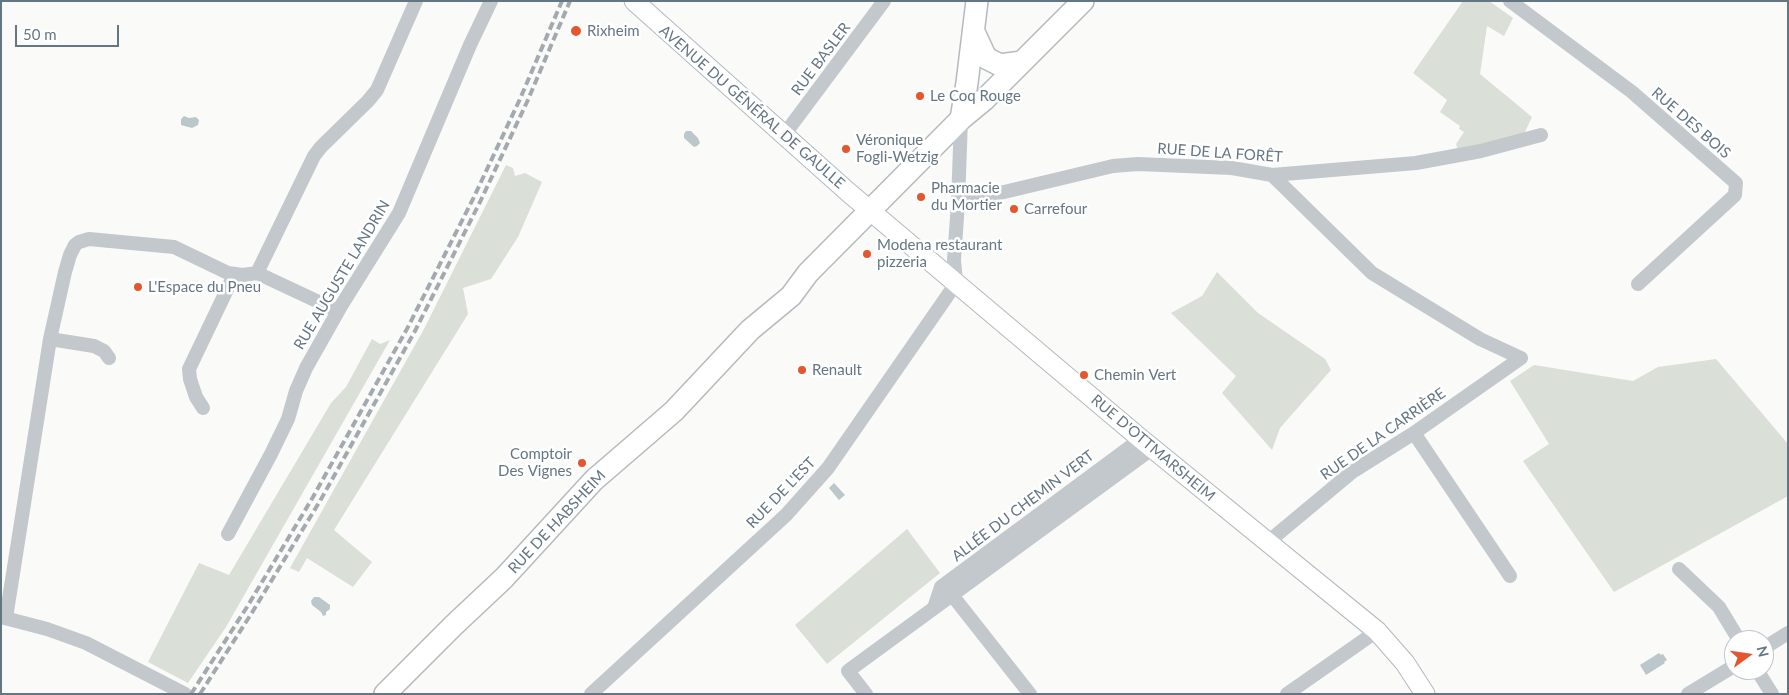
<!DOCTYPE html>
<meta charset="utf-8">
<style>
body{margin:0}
#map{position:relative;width:1789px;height:695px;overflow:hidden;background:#fafaf8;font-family:Lato,sans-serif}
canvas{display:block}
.frame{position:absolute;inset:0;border:2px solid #657683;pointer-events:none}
.north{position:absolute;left:1724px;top:630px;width:50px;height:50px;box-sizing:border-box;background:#fff;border:1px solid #c1c8cd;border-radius:50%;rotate:76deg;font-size:14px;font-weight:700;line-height:20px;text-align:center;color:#657683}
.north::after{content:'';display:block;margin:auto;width:18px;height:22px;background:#e4572e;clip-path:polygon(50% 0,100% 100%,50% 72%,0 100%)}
.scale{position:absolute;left:15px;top:25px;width:104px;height:22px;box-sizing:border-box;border:2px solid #657683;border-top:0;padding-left:6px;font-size:15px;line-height:18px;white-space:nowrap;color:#657683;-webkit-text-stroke:4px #fff;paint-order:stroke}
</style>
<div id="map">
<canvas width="1789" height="695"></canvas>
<div class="frame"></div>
<div class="north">N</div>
<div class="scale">50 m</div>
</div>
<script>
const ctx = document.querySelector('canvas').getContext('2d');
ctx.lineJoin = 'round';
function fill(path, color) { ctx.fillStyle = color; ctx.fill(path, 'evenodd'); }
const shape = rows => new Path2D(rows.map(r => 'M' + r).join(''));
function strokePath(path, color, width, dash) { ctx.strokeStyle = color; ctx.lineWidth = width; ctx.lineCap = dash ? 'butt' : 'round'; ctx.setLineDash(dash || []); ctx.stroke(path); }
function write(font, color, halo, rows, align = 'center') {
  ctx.font = font + ' Lato,sans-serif'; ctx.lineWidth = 5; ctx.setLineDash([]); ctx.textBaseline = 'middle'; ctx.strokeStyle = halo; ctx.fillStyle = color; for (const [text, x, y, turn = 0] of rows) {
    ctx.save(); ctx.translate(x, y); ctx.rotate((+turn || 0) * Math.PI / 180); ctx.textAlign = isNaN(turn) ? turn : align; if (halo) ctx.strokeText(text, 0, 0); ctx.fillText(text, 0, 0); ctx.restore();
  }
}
const green = shape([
 [1463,1,1489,1,1513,18,1504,36,1487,26,1480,74,1532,117,1524,134,1458,150,1456,144,1464,132,1459,129,1460,126,1440,112,1447,100,1413,73],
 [506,165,513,168,515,176,525,173,542,182,518,237,491,279,463,288,468,314,334,530,372,562,353,587,307,558,299,572,290,568,424,329],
 [1217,272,1258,313,1325,359,1331,370,1280,428,1272,450,1222,393,1236,376,1171,313,1202,296],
 [372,339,380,344,390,340,226,627,188,683,148,662,199,563,229,575,331,403,346,387],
 [1716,359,1788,444,1788,496,1614,592,1523,461,1549,444,1510,381,1534,365,1633,381,1658,367],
 [907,529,940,573,827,664,795,625]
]);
const water = shape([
 [184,116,189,118,196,117,199,120,198,125,192,128,181,125,181,119],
 [686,131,691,131,698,138,700,143,697,146,694,147,684,138,684,134],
 [834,483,845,495,839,500,829,488],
 [314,597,319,597,330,605,330,609,326,612,326,615,323,616,321,612,312,605,311,601],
 [1659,653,1661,655,1663,654,1667,660,1664,662,1665,663,1646,675,1640,665]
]);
const minor = shape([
 [1510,1,1632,92,1736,183,1735,195,1638,284],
 [784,135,884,1],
 [1272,175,1372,273,1480,339,1521,358],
 [958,203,1113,166,1138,164,1232,168,1272,175,1416,163,1481,151,1541,135],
 [257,273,314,156,321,147,368,101,377,90,416,1],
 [50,339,94,346,104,351,109,358],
 [203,408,196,397,190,379,189,369,234,275],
 [1414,433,1510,576],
 [228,534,271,454,288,419,296,391,306,368,341,306,399,213,470,45,491,1],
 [1268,542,1352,472,1414,433,1521,358],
 [1679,569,1719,607,1739,640],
 [952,595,1030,694],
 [934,608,941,587,1141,439],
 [1,617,47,629,86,643,185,694],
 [6,618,50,339,65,272,70,255,75,245,79,242,89,239,174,247,228,273,243,275,257,273,338,311],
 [1764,648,1788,633],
 [1757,670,1772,694],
 [591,694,786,515,828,468,950,292,956,282,954,260,958,203,961,119],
 [866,694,848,671,1153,448],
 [1287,694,1377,631],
 [1688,694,1734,666]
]);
const secondary = shape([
 [634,1,848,192,1141,439,1377,631,1405,663,1425,694]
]);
const primary = shape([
 [974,32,986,58,1000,65,1022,62],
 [961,119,967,83,977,1],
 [385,694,454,625,504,578,594,480,674,411,750,330,791,296,808,273,961,119,984,100,1083,1]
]);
const rail = shape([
 [191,694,247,607,313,497,408,327,473,199,520,99,562,1],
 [200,694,253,611,320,501,415,331,480,202,527,102,570,1]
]);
const markers = [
 [576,31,6,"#e4572e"],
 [920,96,5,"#e4572e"],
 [846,149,5,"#e4572e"],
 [921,197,5,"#e4572e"],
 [1014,209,5,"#e4572e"],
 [867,254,5,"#e4572e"],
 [138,287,5,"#e4572e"],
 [802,370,5,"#e4572e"],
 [1084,375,5,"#e4572e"],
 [582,463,5,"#e4572e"]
];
const poiNames = [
 ["Rixheim",587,31],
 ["Le Coq Rouge",930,96],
 ["Véronique",856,140],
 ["Fogli-Wetzig",856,157],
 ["Pharmacie",931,188],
 ["du Mortier",931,205],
 ["Carrefour",1024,209],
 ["Modena restaurant",877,245],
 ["pizzeria",877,262],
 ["L'Espace du Pneu",148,287],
 ["Renault",812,370],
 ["Chemin Vert",1094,375],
 ["Comptoir",572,454,"right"],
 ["Des Vignes",572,471,"right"]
];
const streetNames = [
 ["RUE BASLER",821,59,-53],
 ["AVENUE DU GÉNÉRAL DE GAULLE",752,107,41],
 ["RUE DES BOIS",1691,123,41],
 ["RUE DE LA FORÊT",1220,153,4],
 ["RUE AUGUSTE LANDRIN",342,275,-59],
 ["RUE DE LA CARRIÈRE",1383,434,-35],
 ["RUE D'OTTMARSHEIM",1153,448,40],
 ["RUE DE L'EST",781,493,-46],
 ["ALLÉE DU CHEMIN VERT",1023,506,-37],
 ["RUE DE HABSHEIM",557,522,-47]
];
fill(green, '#dadfd7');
fill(water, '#bbc7cb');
strokePath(secondary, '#b3babf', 21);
strokePath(primary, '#b5babe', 24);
strokePath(minor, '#c3c8cc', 14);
strokePath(secondary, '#fff', 19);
strokePath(primary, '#fff', 21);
strokePath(rail, '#a2aab0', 4, [8, 4]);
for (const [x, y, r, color] of markers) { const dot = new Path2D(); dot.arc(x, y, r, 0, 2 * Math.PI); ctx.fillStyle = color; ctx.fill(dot); strokePath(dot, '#fff', 2); }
write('15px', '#657683', '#fff', poiNames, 'left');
write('15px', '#657683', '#fff', streetNames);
</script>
